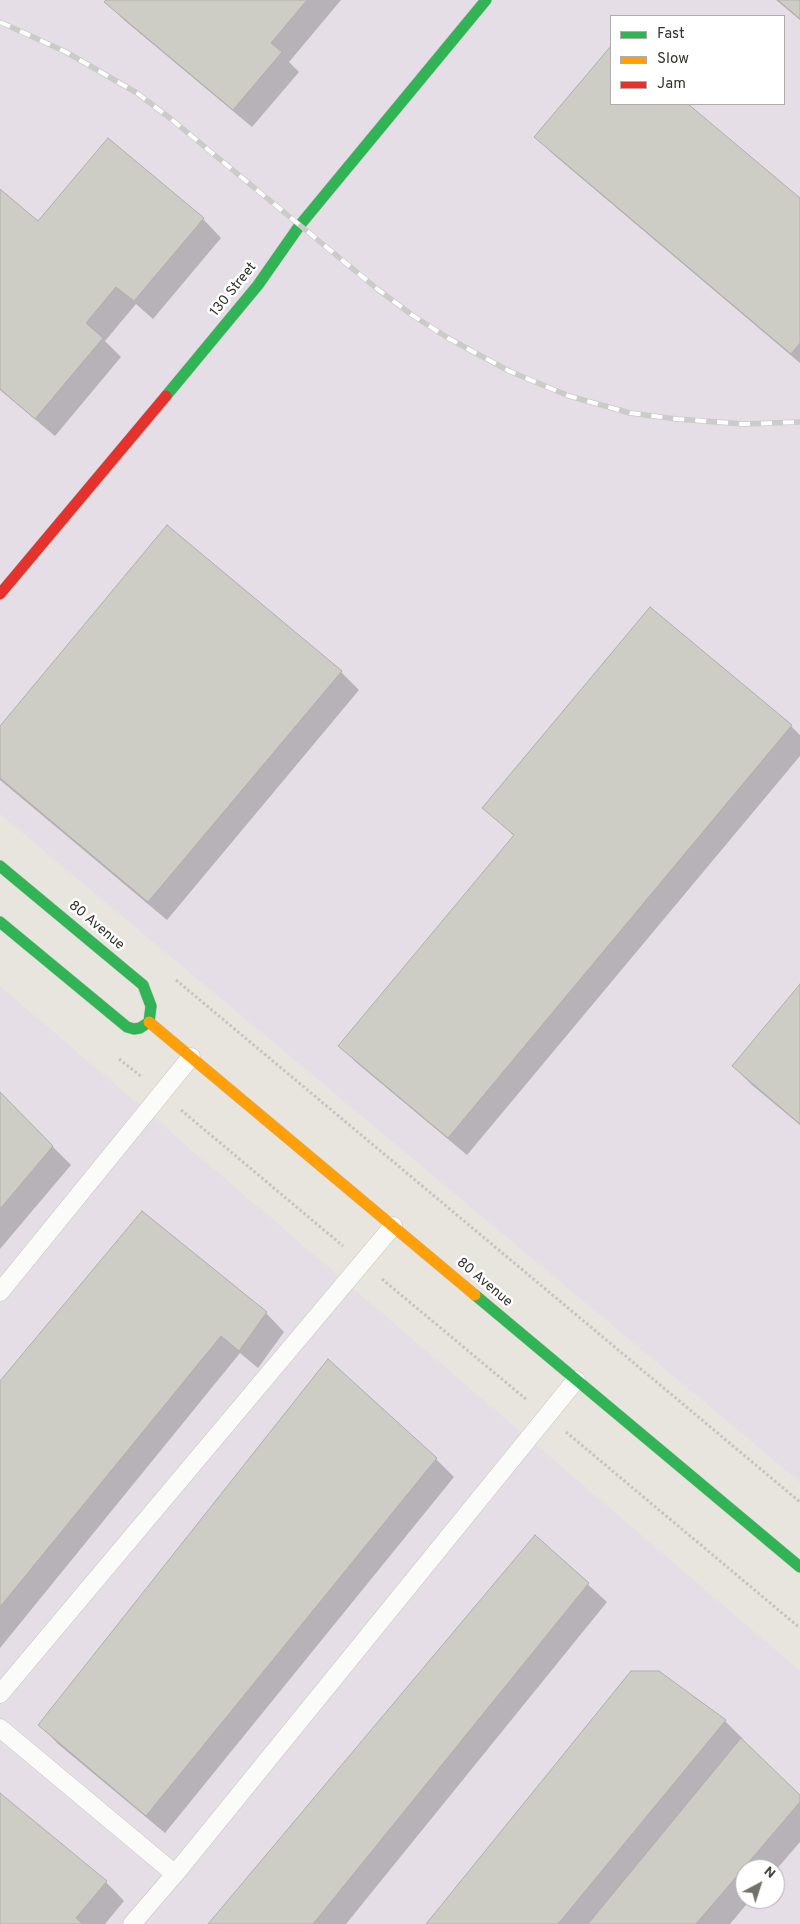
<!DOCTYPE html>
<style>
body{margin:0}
#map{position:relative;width:800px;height:1924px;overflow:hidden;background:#e7e5dd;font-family:Overpass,sans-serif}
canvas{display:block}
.legend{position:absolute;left:610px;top:15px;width:175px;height:90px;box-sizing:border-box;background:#fff;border:1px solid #aeadab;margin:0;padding:6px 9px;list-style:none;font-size:15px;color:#34322d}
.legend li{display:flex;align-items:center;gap:10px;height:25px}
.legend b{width:25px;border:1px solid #aeadab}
.north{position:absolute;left:735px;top:1859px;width:50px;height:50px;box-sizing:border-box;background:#fff;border:1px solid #aeadab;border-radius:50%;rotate:40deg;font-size:14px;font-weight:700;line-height:20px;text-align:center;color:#34322d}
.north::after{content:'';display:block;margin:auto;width:18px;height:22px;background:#73716b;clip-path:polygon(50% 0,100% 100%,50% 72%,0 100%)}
</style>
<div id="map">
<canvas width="800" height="1924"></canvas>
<ul class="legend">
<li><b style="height:6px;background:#30b455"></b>Fast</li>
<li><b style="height:6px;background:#ff9f0a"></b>Slow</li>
<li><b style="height:6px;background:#e5322d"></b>Jam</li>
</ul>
<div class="north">N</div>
</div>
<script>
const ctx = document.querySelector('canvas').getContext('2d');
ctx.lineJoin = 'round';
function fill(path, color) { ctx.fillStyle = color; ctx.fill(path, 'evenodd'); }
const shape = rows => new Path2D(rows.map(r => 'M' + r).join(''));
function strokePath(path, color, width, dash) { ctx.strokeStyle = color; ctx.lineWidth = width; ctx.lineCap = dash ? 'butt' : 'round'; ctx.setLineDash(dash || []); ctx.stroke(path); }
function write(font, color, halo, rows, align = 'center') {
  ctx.font = font + ' Overpass,sans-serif'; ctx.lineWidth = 5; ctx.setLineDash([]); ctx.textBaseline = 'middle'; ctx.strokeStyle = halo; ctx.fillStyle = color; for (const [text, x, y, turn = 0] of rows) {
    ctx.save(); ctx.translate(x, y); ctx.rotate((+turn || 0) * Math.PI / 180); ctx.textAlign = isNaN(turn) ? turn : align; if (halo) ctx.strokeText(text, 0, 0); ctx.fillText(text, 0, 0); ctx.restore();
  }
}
const industrial = shape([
 [0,0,800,0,800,1482,0,814],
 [611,16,784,16,784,104,611,104],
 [0,986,800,1671,800,1924,0,1924],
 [745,1869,775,1869,775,1899,745,1899]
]);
const shadow = shape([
 [107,0,341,0,289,62,299,72,252,127,124,20,106,2],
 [776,0,800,0,800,20],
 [611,48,611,104,687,104,800,199,800,363,554,155,536,137],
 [108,140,203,219,221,238,153,319,136,304,105,341,121,357,55,436,0,390,0,191,38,223],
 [341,672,359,690,167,920,0,780,0,728],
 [791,726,800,735,800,756,467,1155,358,1064,339,1046,514,836,484,808],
 [800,986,800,1125,752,1085,733,1066],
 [0,1094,71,1165,0,1249],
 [266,1313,284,1332,258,1368,240,1353,0,1648,0,1383],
 [436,1459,454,1477,165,1833,58,1744,40,1725],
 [535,1536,607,1602,346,1924,210,1924],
 [725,1721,743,1739,742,1741,800,1796,800,1842,775,1871,775,1869,745,1869,745,1899,751,1899,730,1924,427,1924],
 [0,1795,106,1882,124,1901,105,1924,0,1924]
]);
const building = shape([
 [106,0,307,0,271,43,282,52,233,110,104,2,106,0],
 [778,0,800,0,800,19,778,0],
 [611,46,611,104,688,104,800,198,800,343,791,354,534,137,611,46],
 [108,138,204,218,134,301,116,287,86,323,103,338,35,419,0,389,0,189,38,221,108,138],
 [167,525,342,671,148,902,0,778,0,726,167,525],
 [650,607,792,725,448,1138,338,1046,514,835,482,808,650,607],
 [800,984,800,1124,732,1066,800,984],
 [0,1092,53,1146,0,1209,0,1092],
 [142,1211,267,1312,239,1351,221,1336,0,1607,0,1381,142,1211],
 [328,1359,437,1458,146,1816,38,1725,328,1359],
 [535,1535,589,1583,313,1924,208,1924,535,1535],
 [631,1671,659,1671,726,1720,558,1924,426,1924,631,1671],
 [741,1738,800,1795,800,1802,696,1924,588,1924,741,1738],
 [0,1793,107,1881,76,1918,83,1924,0,1924,0,1793]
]);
const path = shape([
 [176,980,800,1502],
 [119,1059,142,1077],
 [181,1110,343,1246],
 [382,1279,527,1400],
 [566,1432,800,1628]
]);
const lane = shape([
 [0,1292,191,1057],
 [0,1694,393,1226],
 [0,1728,175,1874],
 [132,1924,175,1874,576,1380]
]);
const fast = shape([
 [166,396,258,285,300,225,486,0],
 [0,866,143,985,151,1006,149,1022,140,1028,134,1029,127,1027,0,922],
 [475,1295,800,1567]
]);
const slow = shape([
 [149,1022,475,1295]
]);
const jam = shape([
 [0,594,166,396]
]);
const rail = shape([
 [0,22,66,52,137,93,171,119,376,288,412,315,448,338,509,371,569,396,630,413,677,419,744,424,800,422]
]);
const streetNames = [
 ["130 Street",234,290,-51],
 ["80 Avenue",96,926,40],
 ["80 Avenue",484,1283,40]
];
fill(industrial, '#e5dee6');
fill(shadow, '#0003');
fill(building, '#cdccc5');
strokePath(building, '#b2b0aa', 1);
strokePath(lane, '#c5c3bd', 19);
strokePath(fast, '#c5c3bd', 12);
strokePath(slow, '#c5c3bd', 12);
strokePath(jam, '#c5c3bd', 12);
strokePath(path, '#c5c4c2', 3, [2.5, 2.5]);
strokePath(lane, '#fbfbfa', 18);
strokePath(fast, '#30b455', 11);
strokePath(slow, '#ff9f0a', 11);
strokePath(jam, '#e5322d', 11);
strokePath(rail, '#cbcbc9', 5.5);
strokePath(rail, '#fff', 4, [11]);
write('14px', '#34322d', '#fff', streetNames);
</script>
